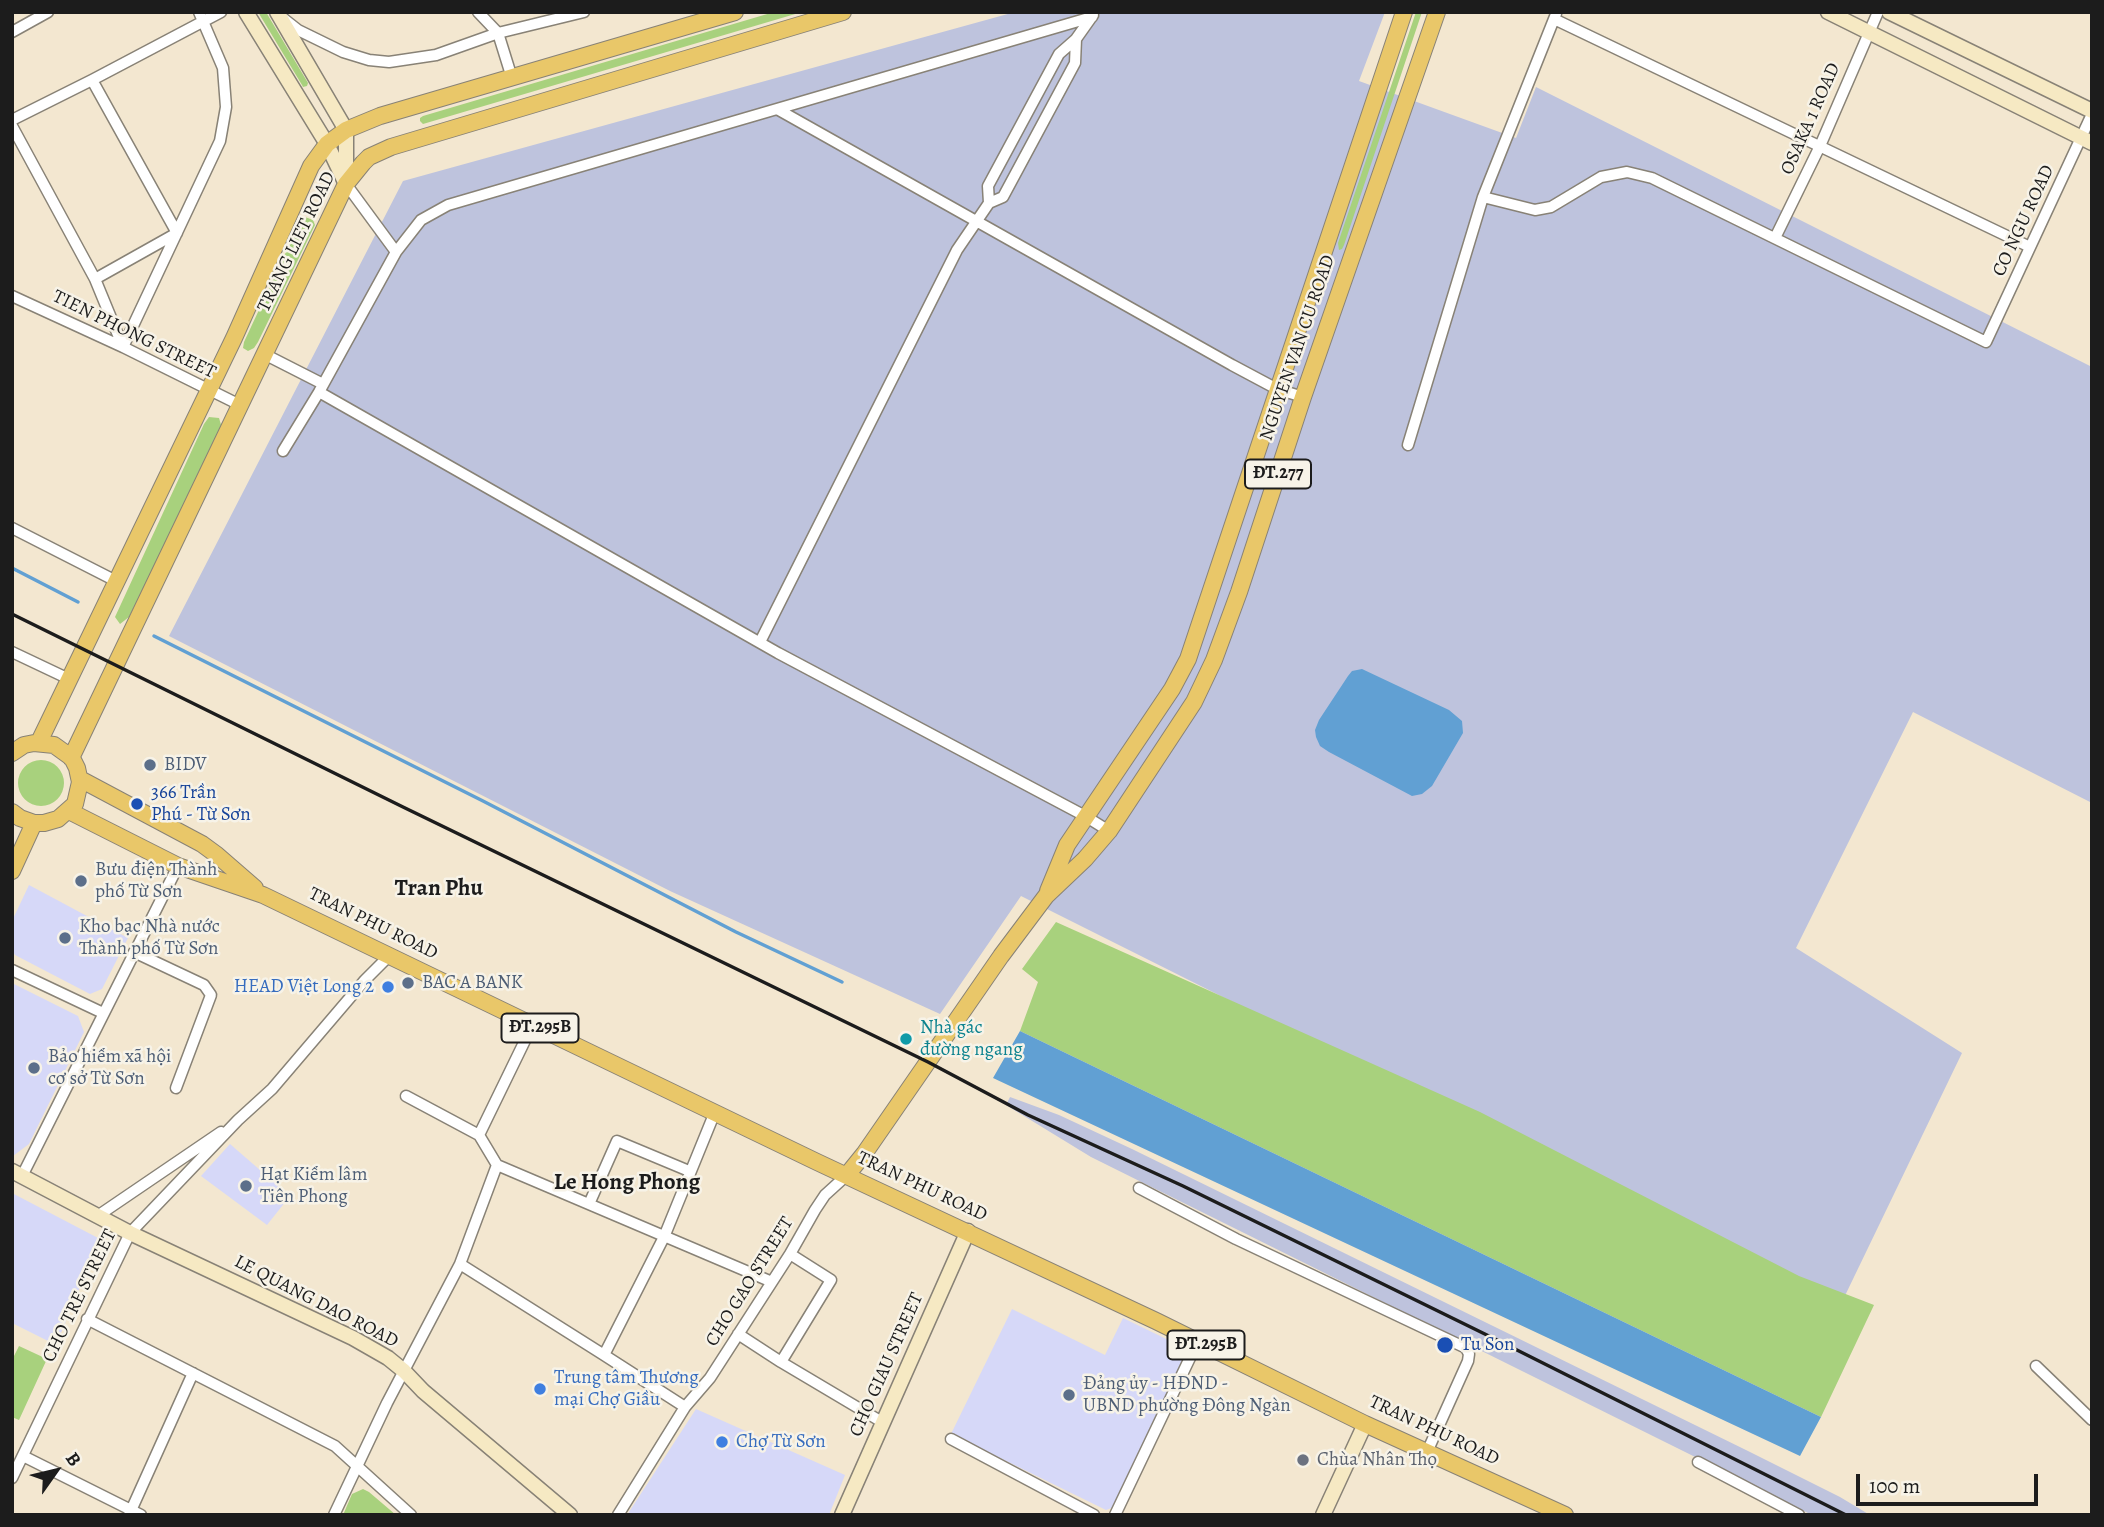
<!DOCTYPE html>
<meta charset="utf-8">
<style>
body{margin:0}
#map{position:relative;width:2104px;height:1527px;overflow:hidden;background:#f3e7d0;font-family:Alegreya,serif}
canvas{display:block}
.frame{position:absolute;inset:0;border:14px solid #1c1c1c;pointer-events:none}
.north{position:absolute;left:21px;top:1436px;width:70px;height:70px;-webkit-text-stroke:5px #f7f3e8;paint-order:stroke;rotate:56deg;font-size:19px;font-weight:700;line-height:28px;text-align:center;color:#1c1c1c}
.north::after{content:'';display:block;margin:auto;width:24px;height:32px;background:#1c1c1c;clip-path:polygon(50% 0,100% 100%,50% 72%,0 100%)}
.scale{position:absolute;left:1856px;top:1474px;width:182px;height:32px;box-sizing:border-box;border:4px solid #1c1c1c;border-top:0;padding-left:9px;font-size:21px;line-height:24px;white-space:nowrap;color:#1c1c1c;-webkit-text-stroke:5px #f7f3e8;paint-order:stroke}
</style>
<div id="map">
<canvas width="2104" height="1527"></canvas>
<div class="frame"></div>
<div class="north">B</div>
<div class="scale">100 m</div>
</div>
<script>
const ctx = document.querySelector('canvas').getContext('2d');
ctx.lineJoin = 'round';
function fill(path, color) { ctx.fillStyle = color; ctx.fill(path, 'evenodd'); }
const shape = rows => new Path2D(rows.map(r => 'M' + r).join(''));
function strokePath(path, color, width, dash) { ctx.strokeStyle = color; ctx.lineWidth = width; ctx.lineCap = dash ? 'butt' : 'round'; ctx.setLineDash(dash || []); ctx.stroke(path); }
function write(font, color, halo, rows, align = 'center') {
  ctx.font = font + ' Alegreya,serif'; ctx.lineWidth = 5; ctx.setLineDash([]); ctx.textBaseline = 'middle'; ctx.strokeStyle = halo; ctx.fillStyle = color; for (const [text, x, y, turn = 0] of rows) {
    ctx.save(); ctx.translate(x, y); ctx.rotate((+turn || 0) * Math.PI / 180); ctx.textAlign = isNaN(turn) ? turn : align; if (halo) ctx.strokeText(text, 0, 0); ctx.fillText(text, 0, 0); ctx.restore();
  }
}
const built = shape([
 [29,885,128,938,102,989,90,994,15,955,12,950,12,921],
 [12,983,78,1016,84,1032,29,1144,13,1156],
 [230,1144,290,1196,267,1225,201,1176],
 [12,1193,100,1239,56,1345,12,1323],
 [1012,1309,1105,1355,1123,1318,1189,1350,1114,1507,1106,1510,951,1434],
 [696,1409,845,1475,829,1515,627,1515]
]);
const industrial = shape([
 [1015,12,1385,12,1359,81,1516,138,1536,87,2092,367,2092,803,1913,712,1796,948,1962,1053,1840,1306,1021,896,940,1014,670,891,169,636,403,181],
 [1010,1097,1059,1115,1132,1149,1748,1451,1840,1497,1870,1515,1812,1515,1091,1157,1006,1105]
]);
const green = shape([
 [258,12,266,12,308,83,307,86,303,87,302,85],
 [774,12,802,12,423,124,420,121,420,118,423,116],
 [1416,12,1422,12,1344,245,1342,249,1339,250,1338,243],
 [305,217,313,220,315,225,258,342,254,348,248,351,243,348,244,342,300,222],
 [209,417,219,418,222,428,129,617,120,624,115,617,204,424],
 '18 783a23 23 0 1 1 46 0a23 23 0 1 1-46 0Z',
 [1056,922,1480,1112,1799,1276,1874,1305,1821,1417,1020,1031,1038,982,1022,969],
 [19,1346,47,1359,19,1420,12,1417,12,1360],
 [363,1489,369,1492,396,1515,343,1515,352,1494]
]);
const water = shape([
 [1362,669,1449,710,1462,721,1463,733,1432,786,1422,794,1412,796,1329,752,1320,746,1316,737,1315,730,1319,720,1348,676,1352,671],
 [1020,1031,1821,1417,1800,1456,993,1078]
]);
const stream = shape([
 [12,568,78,602],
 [154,636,483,801,736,932,842,982]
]);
const street = shape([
 [478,12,498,33,512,78],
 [284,19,298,30,343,52,369,60,389,62,436,55,498,33,584,12],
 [1554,19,2030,247],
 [12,32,48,12],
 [92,80,177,233,95,279],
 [777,109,1232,365,1277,389,1303,397],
 [12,120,92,80,221,12],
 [12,126,95,279,123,347],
 [346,184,396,252],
 [1483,197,1535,210,1551,207,1601,177,1627,172,1652,178,1986,342,2092,114],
 [989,203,988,186,1059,54,1076,39,1093,15],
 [1775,238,1820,146,1878,12],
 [12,296,123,347,240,405],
 [123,347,220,141,226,107,223,68,199,12],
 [266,355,323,384],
 [319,392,778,653,1085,816,1109,831],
 [1408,445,1483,197,1556,14],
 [283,451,319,392,396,252,421,220,448,205,1092,17],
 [12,528,116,581],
 [760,642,957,250,989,203,1003,197,1075,63,1076,39],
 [12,652,69,679],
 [134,952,204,985,211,995,176,1088],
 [12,970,103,1013],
 [406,1096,479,1135,497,1165],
 [479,1135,533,1024],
 [497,1165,772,1282],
 [22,1176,178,866],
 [1139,1188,1236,1239,1466,1348,1469,1354,1468,1361,1427,1452],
 [589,1204,617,1141,689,1171],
 [99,1215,221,1132],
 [460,1264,497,1165],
 [87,1319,335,1446,411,1515],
 [738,1334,781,1362,831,1280,790,1254],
 [604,1355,685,1407],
 [781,1362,882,1422],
 [2036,1366,2092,1420],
 [951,1439,1094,1515],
 [23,1456,141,1515],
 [1698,1462,1799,1515],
 [12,1478,130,1233,238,1120,272,1089,365,980,389,956],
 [129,1515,193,1373],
 [334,1515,387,1403,460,1264,604,1355,664,1237,715,1112],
 [618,1515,685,1407,710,1378,790,1254,815,1210,825,1195,847,1175],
 [1115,1515,1198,1341]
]);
const secondary = shape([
 [246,12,327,144,346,184],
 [277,12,346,130,346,179],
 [1828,12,2092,143],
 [1889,12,2092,111],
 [12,1171,130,1233,353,1338,388,1358,404,1371,423,1391,570,1515],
 [842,1515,968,1231],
 [1323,1515,1365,1424]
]);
const primary = shape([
 [39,742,234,338,311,166,327,144,346,130,380,116,735,12],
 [12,753,24,745,34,743,54,745,72,758,77,768,80,782,75,804,58,819,44,823,34,823,20,818,12,812],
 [71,758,346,184,363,163,369,157,391,147,843,12],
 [80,779,202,844,217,855,255,888],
 [69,811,178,866,263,895,817,1162,1156,1321,1365,1424,1565,1515],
 [12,871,34,823],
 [1048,891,1067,845,1172,689,1188,659,1404,12],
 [847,1175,864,1154,1001,956,1046,896,1085,859,1109,831,1194,702,1214,660,1239,592,1303,397,1437,12]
]);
const rail = shape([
 [12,614,403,807,928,1062,1028,1115,1183,1186,1495,1339,1846,1515]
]);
const markers = [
 [150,765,7,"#5c6f8a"],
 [137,804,7,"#1a4fb4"],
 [81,881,7,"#5c6f8a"],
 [65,938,7,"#5c6f8a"],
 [408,983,7,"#5c6f8a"],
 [388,987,7,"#3f7fe0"],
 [906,1039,7,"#0f9aa8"],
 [34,1068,7,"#5c6f8a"],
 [246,1186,7,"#5c6f8a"],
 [1445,1345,9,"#1a4fb4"],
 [540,1389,7,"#3f7fe0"],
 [1069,1395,7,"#5c6f8a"],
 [722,1442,7,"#3f7fe0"],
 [1303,1460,7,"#6b7280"]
];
const shields = [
 [1278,474,66],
 [540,1028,77],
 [1206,1345,77]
];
const shieldNames = [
 ["ĐT.277",1278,474],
 ["ĐT.295B",540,1028],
 ["ĐT.295B",1206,1345]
];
const streetNames = [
 ["OSAKA 1 ROAD",1811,119,-66],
 ["CO NGU ROAD",2024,221,-65],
 ["TRANG LIET ROAD",297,242,-64],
 ["TIEN PHONG STREET",134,335,26],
 ["NGUYEN VAN CU ROAD",1298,348,-71],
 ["TRAN PHU ROAD",373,924,26],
 ["TRAN PHU ROAD",922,1187,25],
 ["CHO GAO STREET",750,1282,-58],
 ["CHO TRE STREET",80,1296,-64],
 ["LE QUANG DAO ROAD",316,1302,27],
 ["CHO GIAU STREET",887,1365,-66],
 ["TRAN PHU ROAD",1434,1431,25]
];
const serviceNames = [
 ["BIDV",164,765],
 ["Bưu điện Thành",95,870],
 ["phố Từ Sơn",95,892],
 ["Kho bạc Nhà nước",79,927],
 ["Thành phố Từ Sơn",79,949],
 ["BAC A BANK",422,983],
 ["Bảo hiểm xã hội",48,1057],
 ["cơ sở Từ Sơn",48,1079],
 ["Hạt Kiểm lâm",260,1175],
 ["Tiên Phong",260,1197],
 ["Đảng ủy - HĐND -",1083,1384],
 ["UBND phường Đông Ngàn",1083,1406]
];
const transitNames = [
 ["366 Trần",151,793],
 ["Phú - Từ Sơn",151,815],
 ["Tu Son",1461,1345]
];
const shopNames = [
 ["HEAD Việt Long 2",374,987,"right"],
 ["Trung tâm Thương",554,1378],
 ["mại Chợ Giầu",554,1400],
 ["Chợ Từ Sơn",736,1442]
];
const cultureNames = [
 ["Nhà gác",920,1028],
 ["đường ngang",920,1050]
];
const worshipNames = [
 ["Chùa Nhân Thọ",1317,1460]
];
const quarterNames = [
 ["Tran Phu",439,889],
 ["Le Hong Phong",627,1183]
];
fill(built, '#d6d8f8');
fill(industrial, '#bec3dd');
fill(green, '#a8d17d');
fill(water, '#61a0d3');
strokePath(stream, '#61a0d3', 3.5);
strokePath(street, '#888276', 13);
strokePath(secondary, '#888276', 17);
strokePath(primary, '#888276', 18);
strokePath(street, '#fff', 10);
strokePath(secondary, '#f6e9c3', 14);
strokePath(primary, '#e9c769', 16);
strokePath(rail, '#1c1c1c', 3.5);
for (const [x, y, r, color] of markers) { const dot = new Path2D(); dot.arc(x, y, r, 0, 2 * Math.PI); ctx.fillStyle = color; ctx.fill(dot); strokePath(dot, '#f7f3e8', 2.5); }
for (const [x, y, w] of shields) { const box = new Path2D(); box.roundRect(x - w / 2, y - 14.5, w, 29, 5); ctx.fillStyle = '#f7f3e8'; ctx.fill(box); strokePath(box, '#1c1c1c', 2); }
write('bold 18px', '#1c1c1c', null, shieldNames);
write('19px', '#1c1c1c', '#f7f3e8', streetNames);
write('19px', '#4e5e75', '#f7f3e8', serviceNames, 'left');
write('19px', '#164399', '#f7f3e8', transitNames, 'left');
write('19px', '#366cbe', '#f7f3e8', shopNames, 'left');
write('19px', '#0d838f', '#f7f3e8', cultureNames, 'left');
write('19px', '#5b616d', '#f7f3e8', worshipNames, 'left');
write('bold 23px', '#1c1c1c', '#f7f3e8', quarterNames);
</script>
